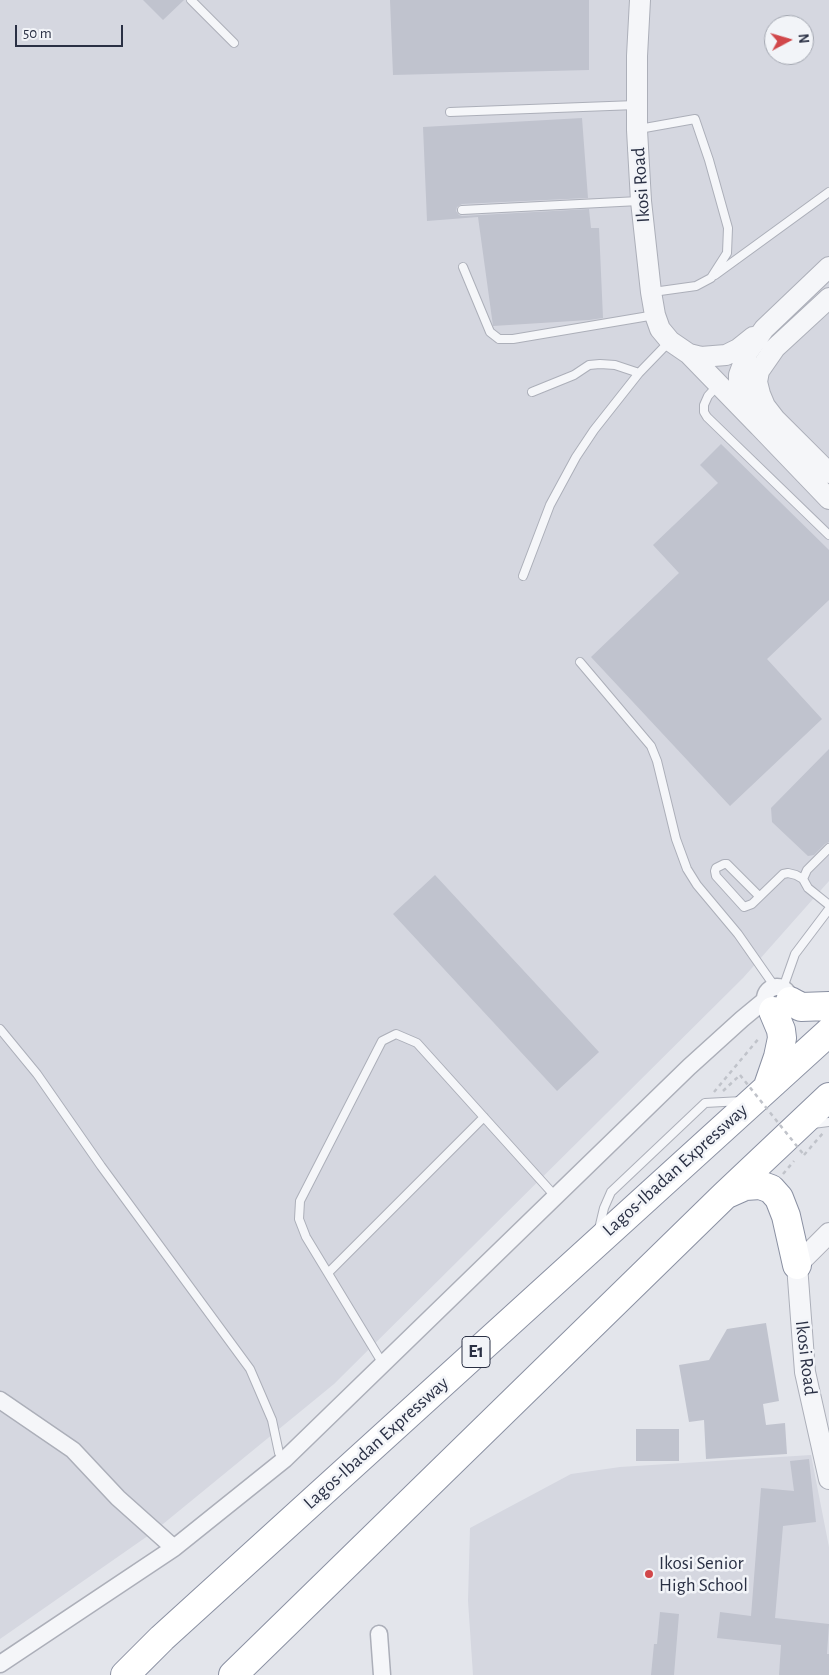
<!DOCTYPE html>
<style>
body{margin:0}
#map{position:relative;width:829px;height:1675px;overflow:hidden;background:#e3e5eb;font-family:"Alegreya Sans",sans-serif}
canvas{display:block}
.north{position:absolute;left:764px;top:15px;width:50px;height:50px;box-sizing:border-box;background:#f2f4f8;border:1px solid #a2a6b0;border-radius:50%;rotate:84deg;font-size:14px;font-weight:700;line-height:20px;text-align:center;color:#2a3044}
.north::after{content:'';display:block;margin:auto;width:18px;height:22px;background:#d1474a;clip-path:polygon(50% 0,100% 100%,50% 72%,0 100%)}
.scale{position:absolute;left:15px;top:25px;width:108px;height:22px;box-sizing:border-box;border:2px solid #2a3044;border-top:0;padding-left:6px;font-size:15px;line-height:18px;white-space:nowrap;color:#2a3044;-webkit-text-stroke:4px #f2f4f8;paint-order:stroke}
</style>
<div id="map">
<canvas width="829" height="1675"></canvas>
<div class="north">N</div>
<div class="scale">50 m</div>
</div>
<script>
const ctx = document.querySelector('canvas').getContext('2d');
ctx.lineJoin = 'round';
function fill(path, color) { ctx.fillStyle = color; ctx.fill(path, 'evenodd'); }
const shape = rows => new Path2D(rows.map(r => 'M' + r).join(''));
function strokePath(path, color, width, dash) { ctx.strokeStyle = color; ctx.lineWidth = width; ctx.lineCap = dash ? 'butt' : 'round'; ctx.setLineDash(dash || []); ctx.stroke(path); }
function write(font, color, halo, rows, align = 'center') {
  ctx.font = font + ' "Alegreya Sans",sans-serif'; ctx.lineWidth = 5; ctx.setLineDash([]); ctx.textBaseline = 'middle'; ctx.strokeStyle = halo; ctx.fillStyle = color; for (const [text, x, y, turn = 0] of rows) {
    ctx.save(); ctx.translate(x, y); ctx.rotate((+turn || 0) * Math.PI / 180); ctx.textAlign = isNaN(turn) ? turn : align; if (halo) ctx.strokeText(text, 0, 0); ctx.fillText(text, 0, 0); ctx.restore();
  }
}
const built = shape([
 [0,0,829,0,829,881,743,978,334,1384,152,1533,0,1639],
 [774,25,804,25,804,55,774,55],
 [811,1455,829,1547,829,1675,473,1675,468,1601,470,1528,571,1474,620,1467]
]);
const building = shape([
 [143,0,184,0,163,20],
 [390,0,589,0,589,70,393,75],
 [582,118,588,198,462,204,457,207,456,211,459,215,462,216,589,209,591,228,599,228,603,318,589,320,493,326,478,217,427,221,423,127],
 [721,444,829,550,829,600,767,659,822,719,730,806,591,657,679,573,653,545,718,483,700,465],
 [829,749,829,842,825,844,814,855,808,856,772,822,771,808],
 [435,875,599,1052,557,1091,393,914],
 [766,1323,779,1401,763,1404,766,1425,785,1423,787,1454,706,1459,704,1420,689,1422,679,1365,709,1360,727,1329],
 [636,1429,679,1429,679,1461,636,1461],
 [809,1459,816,1522,783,1526,775,1618,829,1624,827,1654,829,1654,829,1675,779,1675,781,1645,717,1638,720,1612,751,1616,761,1488,794,1491,790,1461],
 [660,1612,679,1614,674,1675,651,1675,654,1644,657,1644]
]);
const path = shape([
 [723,1091,740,1075],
 [714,1092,760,1037],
 [804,1155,823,1133],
 [783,1174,794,1161]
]);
const service = shape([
 [191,0,234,43],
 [450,112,636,105],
 [639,129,695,119,709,160,728,228,727,253,711,278,696,286,653,292],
 [462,210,639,201],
 [463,267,490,332,499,339,513,339,655,315],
 [715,275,829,192],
 [718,385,708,396,704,405,704,412,707,417,829,535],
 [532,392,574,375,589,365,600,364,615,365,639,373],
 [523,576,550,505,576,457,594,430,639,373,669,342],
 [580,662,651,746,657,761,676,839,687,869,697,885,738,934,775,987],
 [829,848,807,870,803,879,808,888,829,905],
 [759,896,727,864,724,864,716,868,715,871,716,876,744,907,752,904,783,874,788,873,796,875,803,879],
 [783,988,795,954,829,909],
 [0,1029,37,1074,101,1166,250,1369,272,1420,279,1453,285,1459],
 [813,1124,829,1122],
 [599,1229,604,1208,611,1192,705,1103,742,1101],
 [328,1273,484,1117],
 [383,1364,306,1237,299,1219,300,1201,382,1041,396,1034,417,1043,555,1196]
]);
const minor = shape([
 '765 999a12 12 0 1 1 24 0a12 12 0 1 1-24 0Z',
 [0,1400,73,1450,118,1498,174,1548],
 [379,1634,382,1675],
 [0,1664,174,1548,285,1459,689,1067,742,1019,765,1000]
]);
const tertiary = shape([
 [640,0,637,56,637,130,641,201,651,292,655,315,660,329,670,341,689,354,759,426],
 [829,267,764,329,747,353,739,375,739,389,744,404,749,414,759,426,829,499],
 [829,298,775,348,759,371,757,382,760,394,765,406,775,419,829,473],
 [689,354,701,357,726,355,738,349,753,337],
 [829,1233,797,1265,805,1372,829,1479]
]);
const motorway = shape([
 [790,1001,801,1007,829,1006],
 [768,1086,778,1057,782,1038,781,1030,773,1011],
 [727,1194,745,1186,760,1185,771,1189,779,1198,786,1216,797,1265],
 [125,1675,162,1638,829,1032],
 [233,1675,724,1196,829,1097]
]);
const pathBridge = shape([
 [740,1075,804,1155]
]);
const markers = [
 [649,1574,5,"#d1474a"]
];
const shields = [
 [476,1352,28]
];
const shieldNames = [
 ["E1",476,1352]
];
const streetNames = [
 ["Ikosi Road",641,185,-94],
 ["Lagos-Ibadan Expressway",675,1170,-42],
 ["Ikosi Road",806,1358,83],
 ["Lagos-Ibadan Expressway",376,1443,-42]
];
const poiNames = [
 ["Ikosi Senior",659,1563],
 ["High School",659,1585]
];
fill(built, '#d5d7e0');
fill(building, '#c0c3ce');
strokePath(service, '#acafb9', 10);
strokePath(minor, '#acafb9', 19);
strokePath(tertiary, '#acafb9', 22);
strokePath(motorway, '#8a90a2', 30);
strokePath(path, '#c0c3ca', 2.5, [4, 4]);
strokePath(service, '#f5f6f9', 8);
strokePath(minor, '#f5f6f9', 16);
strokePath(tertiary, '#f5f6f9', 20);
strokePath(motorway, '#fff', 28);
strokePath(pathBridge, '#c0c3ca', 2.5, [4, 4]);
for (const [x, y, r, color] of markers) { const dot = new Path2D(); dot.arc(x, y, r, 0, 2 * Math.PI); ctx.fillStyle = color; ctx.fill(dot); strokePath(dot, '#f2f4f8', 2); }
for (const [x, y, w] of shields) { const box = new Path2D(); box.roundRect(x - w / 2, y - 15.5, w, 31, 4); ctx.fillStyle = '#f2f4f8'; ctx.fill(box); strokePath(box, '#2a3044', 1); }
write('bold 18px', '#2a3044', null, shieldNames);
write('19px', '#2a3044', '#f2f4f8', streetNames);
write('19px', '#2a3044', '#f2f4f8', poiNames, 'left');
</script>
